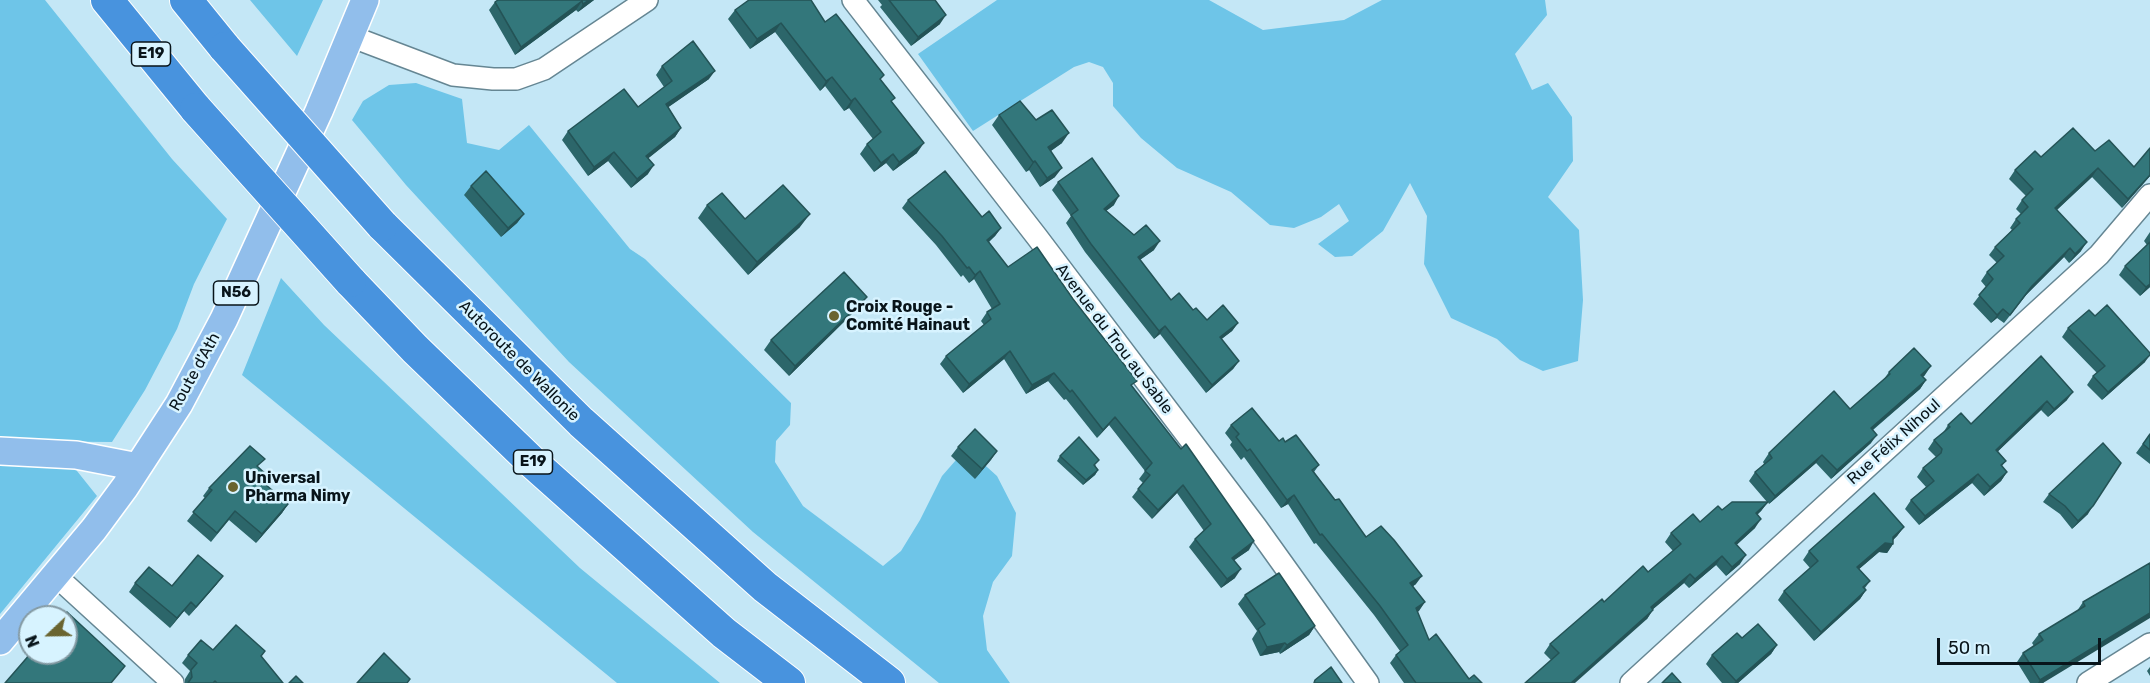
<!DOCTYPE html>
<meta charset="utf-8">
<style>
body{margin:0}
#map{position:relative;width:2150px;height:683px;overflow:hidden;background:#c4e7f6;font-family:Rubik,sans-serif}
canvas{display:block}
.north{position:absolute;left:18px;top:605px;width:60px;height:60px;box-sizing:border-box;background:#d7f3ff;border:2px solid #849aa3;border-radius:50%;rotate:248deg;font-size:16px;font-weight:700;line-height:24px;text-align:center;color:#08141a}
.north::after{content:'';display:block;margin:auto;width:21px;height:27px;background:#6a6430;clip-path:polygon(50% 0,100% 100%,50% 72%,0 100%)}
.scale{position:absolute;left:1937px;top:638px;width:164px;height:27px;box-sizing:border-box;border:3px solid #08141a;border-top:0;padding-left:8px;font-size:18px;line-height:21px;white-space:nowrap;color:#08141a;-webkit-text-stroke:4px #d7f3ff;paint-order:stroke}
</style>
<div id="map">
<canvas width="2150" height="683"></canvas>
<div class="north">N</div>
<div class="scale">50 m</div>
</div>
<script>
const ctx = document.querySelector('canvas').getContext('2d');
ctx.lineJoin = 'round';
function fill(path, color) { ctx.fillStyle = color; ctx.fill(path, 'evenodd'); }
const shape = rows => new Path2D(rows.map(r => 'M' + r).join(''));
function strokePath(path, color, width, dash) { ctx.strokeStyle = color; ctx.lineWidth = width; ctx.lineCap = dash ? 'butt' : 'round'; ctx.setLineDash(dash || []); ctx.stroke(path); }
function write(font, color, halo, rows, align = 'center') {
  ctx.font = font + ' Rubik,sans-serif'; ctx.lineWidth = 5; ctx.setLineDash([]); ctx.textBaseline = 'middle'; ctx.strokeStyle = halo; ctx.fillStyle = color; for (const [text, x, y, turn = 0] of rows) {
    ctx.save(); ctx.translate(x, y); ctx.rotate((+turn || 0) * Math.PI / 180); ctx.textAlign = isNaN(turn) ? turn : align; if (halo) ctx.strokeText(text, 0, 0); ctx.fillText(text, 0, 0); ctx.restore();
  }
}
const green = shape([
 [0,0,45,0,172,159,227,219,194,284,177,329,145,390,112,442,0,441],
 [250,0,323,0,297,56],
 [997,0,1209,0,1263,30,1344,20,1382,0,1545,0,1547,15,1515,54,1532,90,1548,83,1572,117,1573,161,1548,197,1579,230,1583,300,1578,361,1543,371,1520,360,1497,339,1451,318,1424,264,1427,216,1410,183,1383,231,1352,256,1335,257,1318,244,1349,221,1339,204,1321,217,1294,228,1270,225,1231,192,1177,168,1141,138,1113,106,1113,83,1103,67,1089,62,1074,67,973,131,918,54],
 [416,83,462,99,467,143,499,150,529,125,630,249,645,259,791,403,790,425,776,441,775,462,803,506,883,566,901,551,920,520,942,476,956,460,977,458,997,476,1016,513,1012,556,993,582,983,616,987,650,1010,683,939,683,753,532,569,362,406,185,352,120,363,101,389,85],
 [281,278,324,325,580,568,720,683,617,683,242,375],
 [0,459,73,466,97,496,0,614]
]);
const minor = shape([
 [853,0,1037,237,1257,528,1368,683],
 [350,36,453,75,493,79,516,79,544,69,647,0],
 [56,576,173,683],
 [1631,683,2099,255,2150,195],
 [2088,683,2150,644]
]);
const major = shape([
 [0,451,76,455,138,467],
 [0,641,94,529,125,487,179,404,224,319,319,111,365,0]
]);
const highway = shape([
 [107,0,196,109],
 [186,0,225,48],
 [382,225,581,422,765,587,889,683],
 [350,281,415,349,532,462,724,633,789,683]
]);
const highwayBridge = shape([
 [225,48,382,225],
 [196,109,350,281]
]);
const wall = shape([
 [594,0,578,12,576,10,515,55,489,10,495,2],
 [878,0,935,0,940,24,911,46,880,7,882,5],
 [735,10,825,22,881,80,917,153,893,171,886,163,874,172,860,154,867,144,873,139,849,108,844,111,825,86,820,91,775,32,750,49,728,19],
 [662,66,709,79,668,107,681,128,675,137,648,158,648,174,631,188,608,161,588,176,562,140,568,131,638,107,664,87,656,75],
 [999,115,1036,120,1062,143,1051,151,1055,177,1040,187,1029,170,1026,172,992,125],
 [2095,151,2134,167,2150,176,2122,208,2092,177,2057,210,2081,251,2069,263,2064,257,2026,295,2004,323,1997,318,1991,323,1973,304,1986,287,1981,281,1987,272,1997,263,1989,255,1995,247,2012,230,2010,228,2016,219,2021,214,2016,209,2022,200,2026,196,2009,179,2015,170,2041,157],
 [1058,182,1114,205,1106,211,1134,235,1154,250,1140,260,1171,300,1193,310,1207,320,1238,323,1232,331,1221,339,1239,361,1233,369,1206,393,1160,334,1154,339,1085,252,1066,223,1071,216,1052,190],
 [471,186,524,214,517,223,501,237,464,195],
 [908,200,982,217,1001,228,995,236,989,242,1008,267,1133,387,1249,550,1234,560,1235,578,1221,588,1189,547,1195,539,1204,531,1177,493,1152,519,1132,497,1143,483,1139,479,1145,471,1109,425,1097,438,1066,399,1064,400,1048,381,1026,394,1004,359,963,393,940,364,946,356,984,325,981,321,987,312,992,309,974,279,969,283,963,275,961,277,936,245,902,208],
 [707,205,745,219,800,227,748,275,698,218],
 [2150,232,2150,287,2140,296,2119,275,2125,266,2147,245,2144,241],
 [860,306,789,376,764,350,771,340],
 [2068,328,2145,362,2102,400,2087,385,2093,376,2097,373,2062,337],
 [2041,356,2067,400,2048,417,2041,410,1998,451,2006,461,2002,466,2007,472,2001,481,1984,496,1972,483,1919,525,1905,509,1911,500,1926,487,1917,477,1923,468,1936,457,1928,449,1934,440,1943,433,1948,425,1971,424],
 [1889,372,1925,375,1923,377,1926,380,1920,389,1873,430,1871,443,1831,479,1816,463,1769,504,1768,502,1761,511,1757,515,1755,528,1736,545,1740,564,1726,576,1716,565,1689,588,1684,583,1653,609,1647,619,1551,660,1544,653,1550,644,1604,602,1648,572,1673,551,1665,542,1671,533,1700,522,1722,510,1767,502,1749,481,1755,472,1764,464,1763,462,1769,453,1850,409,1884,379],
 [1231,425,1285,442,1319,465,1314,472,1335,500,1366,537,1416,584,1413,586,1425,602,1417,612,1429,640,1469,679,1482,683,1404,683,1390,663,1396,655,1400,651,1374,615,1316,543,1314,544,1288,504,1281,508,1244,457,1241,460,1230,445,1232,442,1225,433],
 [2150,434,2150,464,2136,453],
 [958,447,997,451,975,479,951,456],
 [1060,456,1096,465,1095,466,1098,470,1095,475,1083,485,1057,461],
 [259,468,270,478,265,485,288,504,282,513,256,543,229,520,211,542,187,521,205,498,203,496,209,488],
 [2049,494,2088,514,2072,529,2060,514,2043,502],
 [1904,527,1897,536,1893,540,1893,544,1887,553,1879,552,1859,569,1870,581,1865,588,1866,590,1860,599,1814,641,1778,600,1784,591,1810,568,1803,560,1809,551],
 [2150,563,2043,683,2030,683,2017,662,2023,653,2034,646,2032,643,2039,634,2077,611,2083,602],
 [223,576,216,585,189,616,184,611,170,628,129,592,135,583,172,586],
 [1245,595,1315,626,1309,635,1280,654,1279,652,1260,656,1252,639,1257,631,1238,604],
 [1777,645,1771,654,1738,683,1722,683,1706,664,1712,655],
 [213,650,261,657,283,683,185,683,185,679,190,671,182,663,188,655],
 [2150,667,2150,676,2147,671]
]);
const shadedWall = shape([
 [589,0,594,0,578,12,583,4],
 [582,1,576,10,515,55,521,47],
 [946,15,940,24,911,46,918,37],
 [781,23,775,32,750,49,757,39],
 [715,71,709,79,660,113,666,104],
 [832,77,825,86,820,91,826,81],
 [855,98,849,108,844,111,851,101],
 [681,128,675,137,640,165,646,156],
 [1069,133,1062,143,1042,157,1048,147],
 [924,143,917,153,893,171,899,162],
 [614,152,608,161,588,176,594,167],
 [893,154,886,163,874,172,881,163],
 [1035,161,1029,170,1026,172,1033,162],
 [654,165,648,174,631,188,637,179],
 [1062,168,1055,177,1040,187,1047,178],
 [2098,168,2092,177,2049,217,2055,208],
 [2150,175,2150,176,2122,208,2128,199],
 [1119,196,1114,205,1098,217,1104,209],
 [524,214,517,223,501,237,508,228],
 [810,214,800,227,748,275,757,262],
 [1001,228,995,236,981,248,987,240],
 [1160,241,1154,250,1132,265,1138,257],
 [2087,242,2081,251,2069,263,2075,254],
 [2070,248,2064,257,2026,295,2004,323,2032,286],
 [980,271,974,279,969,283,975,275],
 [2150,284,2150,287,2140,296,2146,287],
 [867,297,860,306,789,376,795,366],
 [2003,309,1997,318,1991,323,1997,315],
 [1238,323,1232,331,1214,345,1220,337],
 [1165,326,1160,334,1154,339,1159,331],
 [1010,351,1004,359,963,393,969,384],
 [2150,355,2145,362,2102,400,2108,392],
 [1239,361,1233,369,1206,393,1212,385],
 [1931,366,1925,375,1915,383,1921,375],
 [1054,373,1048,381,1026,394,1032,385],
 [1926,380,1920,389,1865,436,1871,428],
 [2073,392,2067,400,2048,417,2054,409],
 [2047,401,2041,410,1990,459,1996,450],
 [1115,417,1109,425,1097,438,1103,430],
 [1877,435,1871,443,1831,479,1837,470],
 [997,451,991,460,975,479,982,469],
 [1822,455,1816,463,1769,504,1775,496],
 [1098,470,1095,475,1083,485,1086,480],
 [2007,472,2001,481,1984,496,1990,487],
 [1978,474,1972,483,1919,525,1925,516],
 [1183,485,1177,493,1152,519,1158,510],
 [1294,495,1288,504,1281,508,1287,500],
 [1768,502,1761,511,1749,522,1756,513],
 [288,504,282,513,256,543,262,534],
 [2093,506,2088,514,2072,529,2078,521],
 [1761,519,1755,528,1729,552,1735,543],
 [1904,527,1897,536,1889,544,1893,544,1887,553,1879,552,1851,576,1857,567],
 [1254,541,1249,550,1226,566,1232,558],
 [1746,555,1740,564,1726,576,1732,567],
 [1722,556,1716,565,1689,588,1695,579],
 [1241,569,1235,578,1221,588,1227,579],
 [1690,574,1684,583,1645,616,1651,607],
 [223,576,216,585,189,616,196,607],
 [1422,576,1416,584,1405,592,1410,583],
 [1866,590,1860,599,1814,641,1821,632],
 [191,602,184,611,170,628,177,618],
 [1425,602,1419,611,1410,617,1416,608],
 [1653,610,1647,619,1575,683,1571,683],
 [2150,613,2150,618,2043,683,2038,683,2040,680],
 [1315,626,1309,635,1280,654,1287,645],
 [1285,643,1279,652,1260,656,1267,647],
 [1777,645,1771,654,1738,683,1734,683]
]);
const building = shape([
 [498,0,589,0,583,4,582,1,521,47,495,2,498,0],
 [749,0,811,0,825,22,836,14,884,75,880,79,895,98,891,101,924,143,899,162,893,154,881,163,867,144,881,132,855,98,851,101,832,77,826,81,781,23,757,39,735,10,749,0],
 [889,0,935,0,946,15,918,37,889,0],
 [693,41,715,71,666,104,681,128,646,156,654,165,637,179,614,152,594,167,568,131,624,89,638,107,672,81,662,66,693,41],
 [1020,101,1036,120,1052,110,1069,133,1048,147,1062,168,1047,178,1035,161,1033,162,999,115,1020,101],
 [2073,128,2095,151,2109,140,2134,167,2150,148,2150,175,2128,199,2098,168,2055,208,2087,242,2075,254,2070,248,2032,286,2010,315,2003,309,1997,315,1979,295,1993,279,1987,272,2004,256,1995,247,2020,223,2016,219,2028,207,2022,200,2033,189,2015,170,2035,151,2041,157,2073,128],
 [1092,158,1119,196,1104,209,1134,235,1146,225,1160,241,1138,257,1171,300,1179,293,1193,310,1196,308,1207,320,1223,305,1238,323,1220,337,1239,361,1212,385,1165,326,1159,331,1091,244,1071,215,1078,210,1058,182,1092,158],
 [486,171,524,214,508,228,471,186,486,171],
 [945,171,982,217,989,211,1001,228,987,240,1008,267,1037,247,1073,299,1137,381,1131,385,1181,449,1186,444,1254,541,1232,558,1241,569,1227,579,1195,539,1211,524,1183,485,1158,510,1138,489,1150,475,1145,471,1152,463,1115,417,1103,430,1072,390,1070,392,1054,373,1032,385,1010,351,969,384,946,356,991,319,987,312,1000,304,980,271,975,275,969,267,967,268,942,236,908,200,945,171],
 [783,185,810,214,757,262,707,205,722,193,745,219,783,185],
 [2150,242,2150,284,2146,287,2125,266,2150,242],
 [844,272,867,297,795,366,771,340,844,272],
 [2107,305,2150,353,2150,355,2108,392,2093,376,2105,366,2068,328,2089,310,2095,316,2107,305],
 [1914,348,1931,366,1921,375,1926,380,1871,428,1877,435,1837,470,1822,455,1775,496,1755,472,1772,458,1769,453,1834,391,1850,409,1890,374,1889,372,1914,348],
 [2041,356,2073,392,2054,409,2047,401,1996,450,2006,461,2001,465,2007,472,1990,487,1978,474,1925,516,1911,500,1934,481,1923,468,1941,453,1942,449,1934,440,1950,427,1948,425,1961,413,1971,424,2041,356],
 [1252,408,1279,441,1283,438,1285,442,1296,435,1319,465,1312,470,1335,500,1339,499,1366,537,1381,526,1394,540,1422,576,1410,583,1425,602,1416,608,1429,640,1436,634,1469,679,1474,675,1482,683,1416,683,1396,655,1408,645,1380,606,1322,534,1320,535,1294,495,1287,500,1250,449,1247,451,1236,437,1239,434,1231,425,1252,408],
 [975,429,997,451,982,469,958,447,975,429],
 [2150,434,2150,450,2143,444,2150,434],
 [1079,437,1099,460,1094,465,1098,470,1086,480,1060,456,1079,437],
 [2103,443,2121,463,2093,506,2078,521,2065,506,2049,494,2103,443],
 [250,446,265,459,257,466,270,478,265,484,288,504,262,534,235,511,217,533,193,512,212,490,209,488,250,446],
 [1874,493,1904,527,1893,537,1893,544,1885,543,1857,567,1870,581,1863,587,1866,590,1821,632,1784,591,1818,561,1809,551,1874,493],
 [1732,502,1768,502,1756,513,1761,519,1735,543,1746,555,1732,567,1722,556,1695,579,1690,574,1651,607,1653,610,1571,683,1525,683,1559,653,1550,644,1602,599,1604,602,1643,566,1648,572,1681,544,1671,533,1693,514,1700,522,1718,506,1722,510,1732,502],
 [198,555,223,576,196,607,191,602,177,618,135,583,149,567,172,586,198,555],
 [2150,563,2150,613,2040,680,2023,653,2043,640,2039,634,2085,606,2083,602,2150,563],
 [1279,573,1315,626,1287,645,1285,643,1267,647,1258,629,1265,624,1245,595,1279,573],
 [67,612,125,666,111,683,5,683,31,653,66,653,66,617,62,617,67,612],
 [1758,624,1777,645,1736,681,1712,655,1737,633,1742,638,1758,624],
 [236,625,265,651,261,656,283,683,217,683,215,681,213,683,188,683,192,677,191,670,197,663,188,655,201,640,213,650,236,625],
 [384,653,410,679,407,683,357,683,384,653],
 [1331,667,1342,683,1314,683,1315,680,1331,667],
 [1672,673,1681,683,1662,683,1672,673],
 [296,676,303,683,289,683,296,676]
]);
const markers = [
 [834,316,6,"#6a6430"],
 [233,487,6,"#6a6430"]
];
const shields = [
 [151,54,39],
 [236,293,45],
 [533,462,39]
];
const shieldNames = [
 ["E19",151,54],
 ["N56",236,293],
 ["E19",533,462]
];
const poiNames = [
 ["Croix Rouge -",846,307],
 ["Comité Hainaut",846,325],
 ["Universal",245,478],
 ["Pharma Nimy",245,496]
];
const streetNames = [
 ["Avenue du Trou au Sable",1114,339,53],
 ["Autoroute de Wallonie",519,361,45],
 ["Route d'Ath",195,372,-61],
 ["Rue Félix Nihoul",1894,442,-42]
];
fill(green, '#6ec5e8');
strokePath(minor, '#658693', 24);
strokePath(major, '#fff', 30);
strokePath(highway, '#fff', 34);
strokePath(minor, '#fff', 21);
strokePath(major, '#91beeb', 27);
strokePath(highway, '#4893de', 32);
strokePath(highwayBridge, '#fff', 34, []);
strokePath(highwayBridge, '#4893de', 32);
fill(wall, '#2c666a');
fill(shadedWall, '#245356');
fill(building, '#33777b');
strokePath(building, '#245356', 1.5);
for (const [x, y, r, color] of markers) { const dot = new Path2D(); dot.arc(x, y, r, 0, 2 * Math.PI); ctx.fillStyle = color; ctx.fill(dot); strokePath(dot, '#d7f3ff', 2); }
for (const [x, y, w] of shields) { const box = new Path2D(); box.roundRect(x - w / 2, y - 12, w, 24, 4.5); ctx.fillStyle = '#d7f3ff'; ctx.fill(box); strokePath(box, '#08141a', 1.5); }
write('bold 15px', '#08141a', null, shieldNames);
write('bold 16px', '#08141a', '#d7f3ff', poiNames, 'left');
write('16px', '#08141a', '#d7f3ff', streetNames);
</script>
